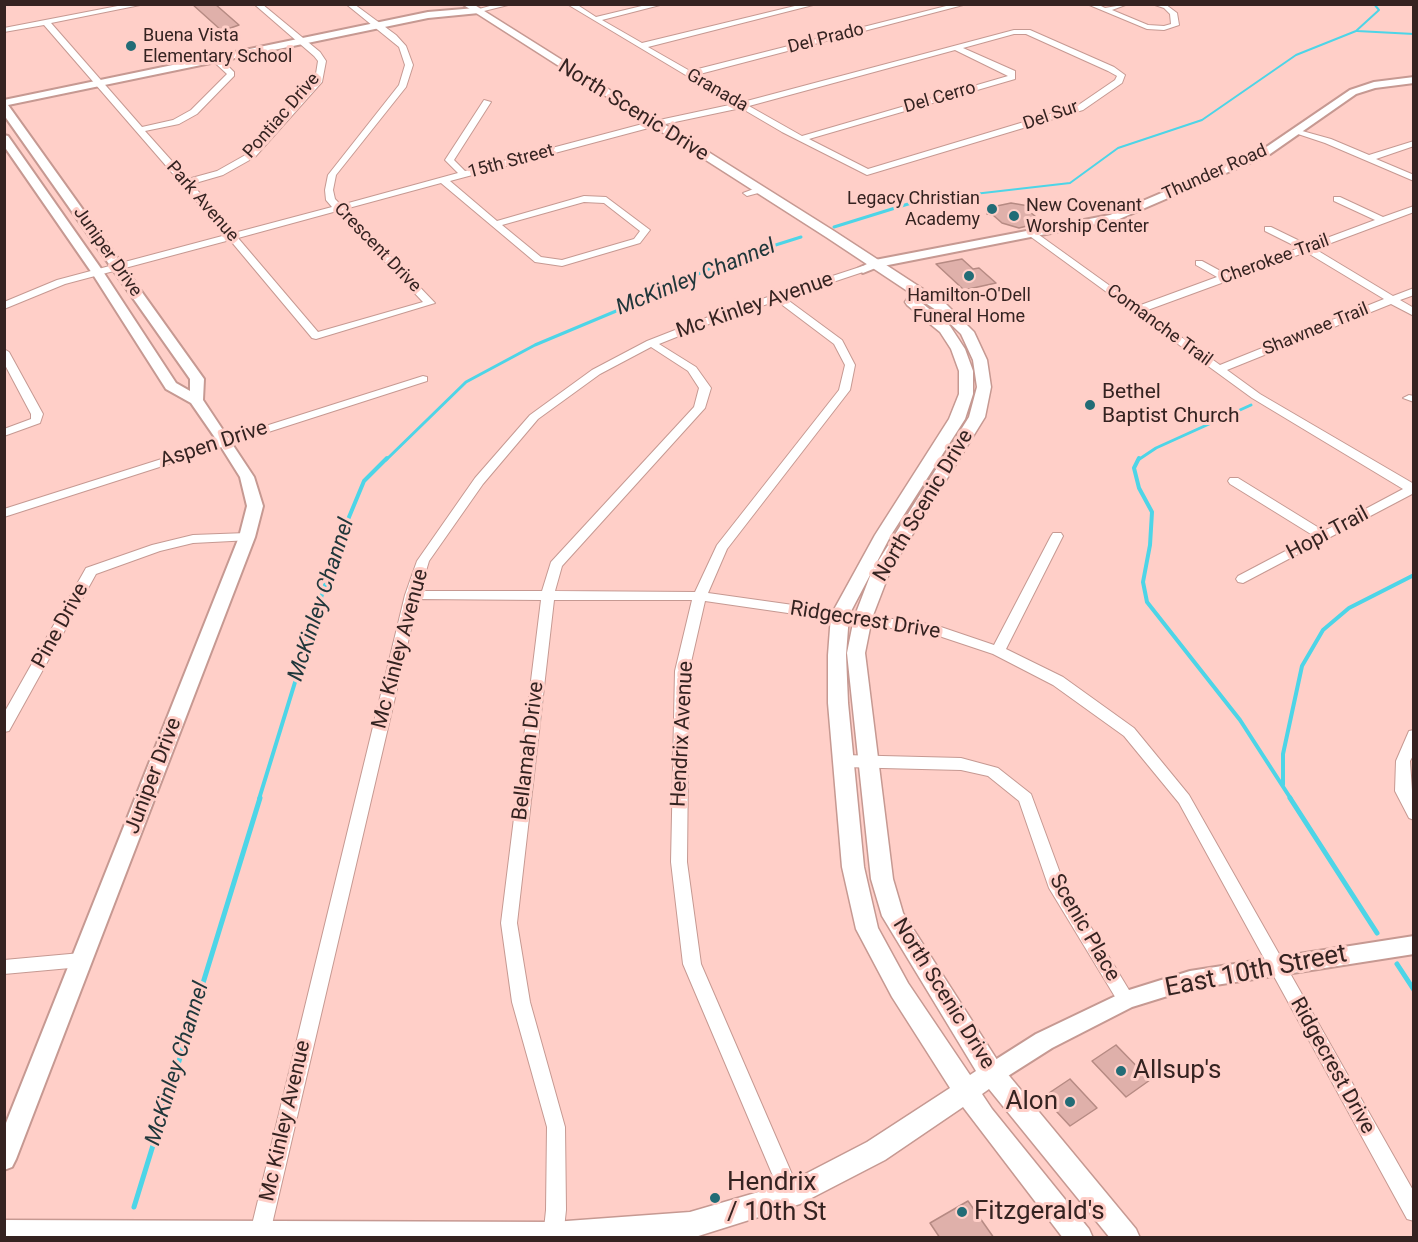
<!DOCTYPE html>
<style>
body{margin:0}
#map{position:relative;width:1418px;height:1242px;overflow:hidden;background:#ffcfc8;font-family:Roboto,sans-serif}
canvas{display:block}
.frame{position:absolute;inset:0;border:6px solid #352321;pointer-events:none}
</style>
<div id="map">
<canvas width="1418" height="1242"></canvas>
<div class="frame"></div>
</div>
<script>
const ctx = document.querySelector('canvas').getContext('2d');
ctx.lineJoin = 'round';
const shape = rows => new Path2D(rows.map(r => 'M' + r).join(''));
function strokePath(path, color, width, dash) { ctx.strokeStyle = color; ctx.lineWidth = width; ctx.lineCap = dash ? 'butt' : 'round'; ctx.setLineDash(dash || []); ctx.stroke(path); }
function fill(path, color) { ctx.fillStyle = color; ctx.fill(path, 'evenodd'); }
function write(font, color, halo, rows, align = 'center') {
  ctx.font = font + ' Roboto,sans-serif'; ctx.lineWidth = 6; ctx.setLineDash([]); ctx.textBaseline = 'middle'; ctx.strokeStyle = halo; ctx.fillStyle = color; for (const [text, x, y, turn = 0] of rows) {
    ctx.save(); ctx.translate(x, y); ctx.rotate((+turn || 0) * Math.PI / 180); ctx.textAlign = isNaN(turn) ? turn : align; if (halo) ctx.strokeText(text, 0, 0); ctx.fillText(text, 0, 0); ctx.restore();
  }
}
const streamFar3 = shape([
 [1357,31,1414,34],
 [922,200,1070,183,1118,148,1202,120,1296,55,1356,31,1379,10,1374,4]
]);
const streamFar2 = shape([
 [834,227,921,200,936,198],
 [386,460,466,382,535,345,652,296,728,260,801,237],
 [1138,460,1156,448,1251,405]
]);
const streamFar1 = shape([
 [1139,458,1134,468,1139,488,1152,512,1150,545,1143,582,1147,602,1240,720,1291,799],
 [1283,785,1283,754,1302,666,1323,630,1349,608,1414,575],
 [259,799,337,546,364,481,387,458]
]);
const stream = shape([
 [1290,798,1377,933],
 [1397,964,1414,990],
 [134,1207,260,798]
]);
const building = shape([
 [192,4,215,4,239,25,222,31,192,4],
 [1011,203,1029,206,1027,210,1035,216,1031,221,1035,224,1019,228,1002,223,993,215,987,214,992,207,1011,203],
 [962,259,973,269,979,268,996,283,964,290,936,264,962,259],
 [1116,1045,1150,1080,1126,1097,1092,1061,1116,1045],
 [1070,1079,1097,1108,1070,1126,1043,1097,1070,1079],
 [968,1201,994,1238,940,1238,930,1223,968,1201]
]);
const minor = shape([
 [128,4,145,4,51,23,142,127,173,120,191,110,227,74,213,61,213,57,219,57,234,72,234,76,197,114,179,124,145,131,188,179,217,171,249,153,315,80,318,61,314,56,254,4,262,4,320,52,326,61,322,82,255,157,223,175,192,184,234,233,332,207,326,200,325,190,328,175,399,85,405,65,399,47,346,4,354,4,396,35,406,46,413,65,406,87,336,175,333,190,335,199,341,205,458,173,445,160,484,100,491,102,454,160,465,171,650,122,734,104,567,4,576,4,596,17,650,4,664,4,602,20,642,43,803,4,817,4,648,47,690,71,954,4,967,4,696,75,743,102,1014,30,1030,30,1114,67,1125,75,1122,83,1083,110,867,175,782,132,741,108,656,126,450,181,497,221,584,196,606,197,650,230,640,243,562,266,535,262,441,183,345,209,435,303,316,339,312,338,230,240,65,284,4,309,4,302,57,280,226,235,44,25,4,32,4,28,128,4],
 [1014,34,1026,34,1108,71,1117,76,1115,80,1077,106,868,169,809,139,1015,79,1015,71,963,48,1014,34],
 [955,50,1008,76,802,136,749,106,955,50],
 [584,202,604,203,640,231,634,239,562,260,541,257,502,225,584,202],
 [337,211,423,302,318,332,238,238,337,211],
 [497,4,512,4,476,13,472,11,497,4],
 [1087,4,1097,4,1105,8,1128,4,1112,10,1148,25,1164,26,1171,24,1170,14,1164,8,1152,4,1165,4,1177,13,1179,25,1164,30,1147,29,1087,4],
 [1295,129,1331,139,1369,155,1414,141,1414,146,1376,159,1414,175,1414,181,1325,143,1295,133,1295,129],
 [759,187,763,190,762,192,747,196,743,193,759,187],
 [1334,197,1340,197,1383,217,1414,206,1414,212,1315,249,1393,296,1414,288,1414,295,1400,300,1414,308,1414,316,1391,304,1227,370,1260,394,1414,484,1414,493,1243,583,1238,582,1236,579,1238,576,1314,536,1230,484,1228,481,1230,478,1238,478,1324,531,1403,489,1252,398,1027,234,1035,232,1138,306,1217,277,1196,265,1196,261,1202,261,1226,274,1299,248,1265,231,1265,227,1271,227,1308,245,1375,220,1334,201,1334,197],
 [1306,252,1384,299,1220,365,1145,311,1306,252],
 [863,266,868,269,866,271,785,298,842,340,855,365,850,390,727,549,708,593,935,625,994,645,1051,536,1053,533,1061,533,1063,536,1006,649,1063,677,1134,728,1189,795,1414,1192,1414,1221,1407,1219,1179,803,1124,736,1053,685,993,654,933,634,705,601,689,671,687,862,701,964,801,1195,798,1202,791,1205,784,1202,683,964,671,862,675,671,692,600,554,600,517,923,530,1002,565,1127,566,1210,563,1238,543,1238,546,1210,547,1127,512,1002,501,923,541,600,418,599,270,1233,268,1238,252,1238,250,1233,405,595,417,561,475,478,530,415,592,370,647,341,716,314,863,266],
 [777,301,834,344,845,365,839,390,717,545,695,592,555,591,562,566,705,408,711,388,696,367,659,344,724,318,777,301],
 [651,347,688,371,699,388,694,407,551,562,542,591,420,591,429,561,483,484,538,419,600,374,651,347],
 [4,349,9,352,43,414,40,423,4,436,4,429,31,419,31,414,4,363,4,349],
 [423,376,427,377,427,381,4,517,4,509,423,376],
 [1409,395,1414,396,1414,402,1403,398,1409,395],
 [247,533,253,537,251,540,193,543,160,551,96,574,9,731,4,732,4,713,86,568,152,545,193,535,247,533],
 [1414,730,1414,754,1410,761,1414,820,1409,818,1395,791,1396,761,1409,731,1414,730],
 [843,755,961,758,998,768,1031,794,1063,881,1132,995,1135,1000,1132,1005,1126,1008,1120,1005,1049,888,1019,801,988,776,961,770,843,767,838,765,836,761,838,757,843,755],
 [81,953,87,955,90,960,87,965,81,967,4,974,4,960,81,953]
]);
const tertiary = shape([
 [476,8,479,9,479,13,428,18,8,105,204,379,203,400,254,477,263,506,255,537,16,1159,12,1167,4,1170,4,1128,239,537,247,506,240,477,218,442,191,403,166,389,92,273,4,146,4,135,8,136,102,270,176,383,190,391,190,379,4,115,4,100,428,12,476,8],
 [1414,77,1414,83,1375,88,1356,94,1270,154,1117,220,878,267,863,273,857,269,875,260,1110,215,1262,150,1350,90,1374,82,1414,77],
 [1414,936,1414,954,1190,989,1132,1007,1052,1048,1000,1081,992,1084,984,1081,981,1074,984,1067,1036,1034,1126,991,1190,971,1414,936]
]);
const secondary = shape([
 [462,4,473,4,834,231,946,304,974,332,987,360,991,387,985,417,890,571,872,618,865,653,893,879,903,913,1001,1066,1136,1229,1140,1238,1110,1238,989,1089,982,1094,992,1109,1089,1229,1093,1238,1063,1238,963,1107,885,1160,800,1204,692,1238,4,1238,4,1220,553,1222,690,1212,786,1184,867,1142,950,1088,892,997,856,929,842,867,828,703,828,655,831,615,875,535,949,419,959,394,959,371,951,349,940,332,907,305,905,302,907,299,912,298,917,299,950,326,965,349,973,371,973,394,965,419,891,535,849,615,846,655,848,703,864,867,878,928,908,983,970,1075,976,1071,882,916,871,879,847,653,854,618,872,571,969,417,977,387,973,360,961,334,936,310,826,237,462,4]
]);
const markers = [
 [131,46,6,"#226c76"],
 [992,209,6,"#226c76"],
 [1014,216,6,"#226c76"],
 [969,276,6,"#226c76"],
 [1090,405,6,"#226c76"],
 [1121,1071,6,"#226c76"],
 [1070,1102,6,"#226c76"],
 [715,1198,6,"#226c76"],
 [962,1212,6,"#226c76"]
];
const farPoinames = [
 ["Buena Vista",143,36],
 ["Elementary School",143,57],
 ["Legacy Christian",980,199,"right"],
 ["Academy",980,220,"right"],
 ["New Covenant",1026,206],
 ["Worship Center",1026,227],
 ["Hamilton-O'Dell",969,296,"center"],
 ["Funeral Home",969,317,"center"]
];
const farStreetnames = [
 ["Del Prado",826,39,-14],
 ["Granada",717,91,30],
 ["Del Cerro",940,98,-16],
 ["Pontiac Drive",282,116,-49],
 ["Del Sur",1051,116,-19],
 ["15th Street",511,162,-15],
 ["Thunder Road",1215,173,-24],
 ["Park Avenue",202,202,49],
 ["Crescent Drive",377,248,46],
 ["Juniper Drive",107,252,55],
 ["Cherokee Trail",1275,260,-20],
 ["Comanche Trail",1159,326,36],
 ["Shawnee Trail",1316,330,-22]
];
const streetNames = [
 ["North Scenic Drive",633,111,32],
 ["Mc Kinley Avenue",755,306,-19],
 ["Aspen Drive",214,445,-18],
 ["North Scenic Drive",924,506,-59],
 ["Hopi Trail",1328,534,-28],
 ["Ridgecrest Drive",865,621,9],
 ["Pine Drive",61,626,-61],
 ["Mc Kinley Avenue",401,649,-75],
 ["Hendrix Avenue",683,734,-87],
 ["Bellamah Drive",529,751,-83],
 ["Juniper Drive",154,776,-69],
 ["Scenic Place",1084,928,60],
 ["North Scenic Drive",943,994,58],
 ["Ridgecrest Drive",1332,1066,61],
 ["Mc Kinley Avenue",286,1121,-77]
];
const poiNames = [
 ["Bethel",1102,393],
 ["Baptist Church",1102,417]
];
const waterNames = [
 ["McKinley Channel",696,278,-22],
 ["McKinley Channel",322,600,-72],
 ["McKinley Channel",178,1064,-73]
];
const nearStreetnames = [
 ["East 10th Street",1256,972,-11]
];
const nearPoinames = [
 ["Allsup's",1133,1071],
 ["Alon",1058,1102,"right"],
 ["Hendrix",727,1183],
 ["/ 10th St",727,1213],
 ["Fitzgerald's",974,1212]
];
strokePath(streamFar3, '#4dd5e7', 2);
strokePath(streamFar2, '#4dd5e7', 3);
strokePath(streamFar1, '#4dd5e7', 4);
strokePath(stream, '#4dd5e7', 5);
fill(building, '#dfb0aa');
strokePath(building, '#b68a83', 1.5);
strokePath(minor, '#c69992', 2);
strokePath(tertiary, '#c69992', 4);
strokePath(secondary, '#c69992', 3);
fill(minor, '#fff');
fill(tertiary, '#fff');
fill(secondary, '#fff');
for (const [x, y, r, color] of markers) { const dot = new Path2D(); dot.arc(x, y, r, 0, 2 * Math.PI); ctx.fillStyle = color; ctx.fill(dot); strokePath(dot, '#ffcfc8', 2); }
write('18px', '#352321', '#ffcfc8', farPoinames, 'left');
write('18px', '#352321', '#ffcfc8', farStreetnames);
write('21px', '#352321', '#ffcfc8', streetNames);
write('21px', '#352321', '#ffcfc8', poiNames, 'left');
write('italic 22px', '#20373b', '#ffcfc8', waterNames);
write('26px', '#352321', '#ffcfc8', nearStreetnames);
write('26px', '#352321', '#ffcfc8', nearPoinames, 'left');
</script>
